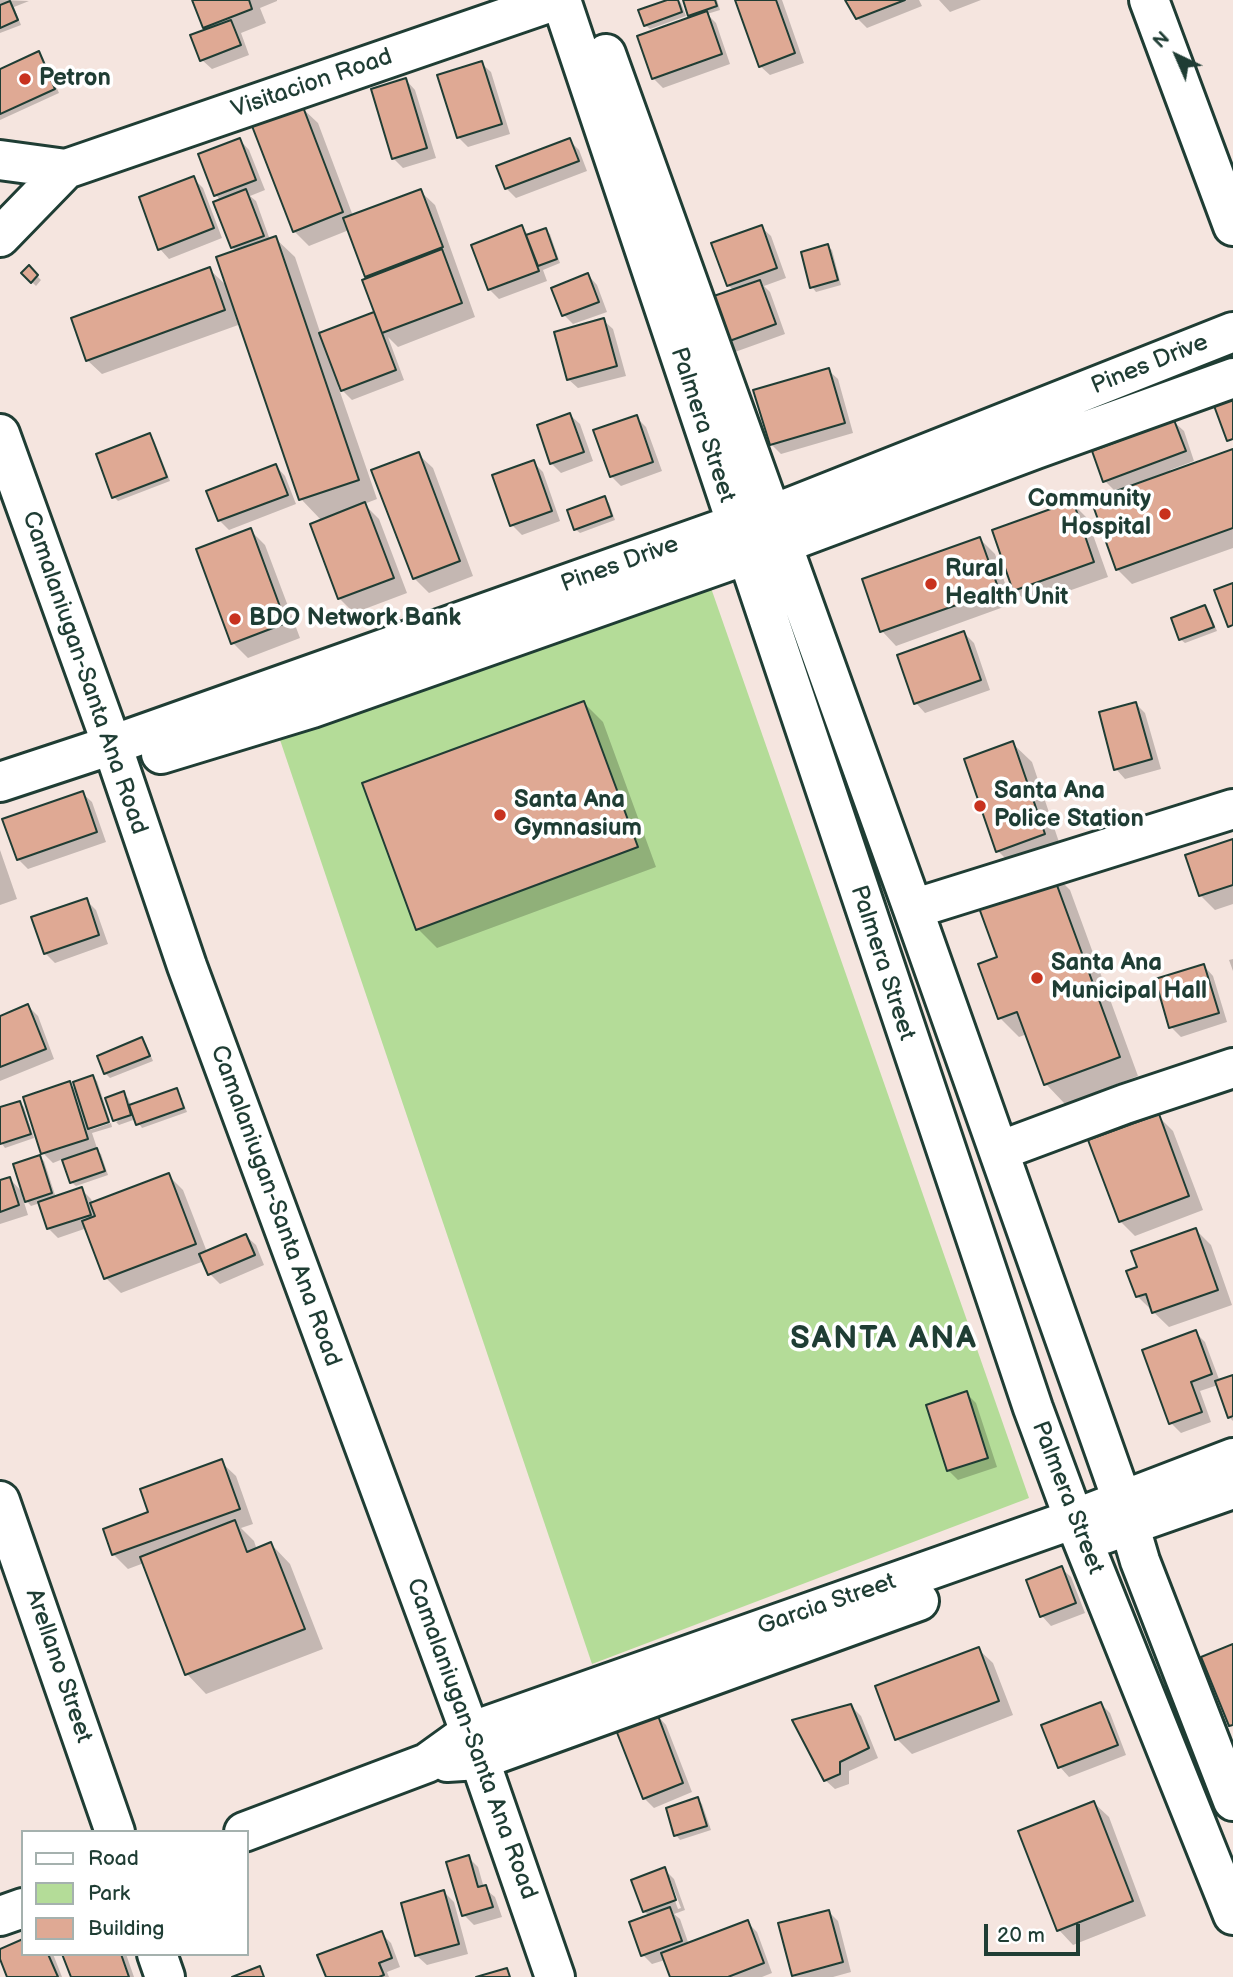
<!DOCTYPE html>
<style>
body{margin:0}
#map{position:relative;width:1233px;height:1977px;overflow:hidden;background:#f5e5df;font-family:"Balsamiq Sans",sans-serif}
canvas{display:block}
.legend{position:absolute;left:21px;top:1830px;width:228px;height:126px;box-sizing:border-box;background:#fff;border:2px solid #a5b1ae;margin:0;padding:9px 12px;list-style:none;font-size:21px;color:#1f3d34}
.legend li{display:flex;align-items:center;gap:14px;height:35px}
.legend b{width:35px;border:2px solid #a5b1ae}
.north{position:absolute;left:1142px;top:21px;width:70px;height:70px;-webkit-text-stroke:5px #fff;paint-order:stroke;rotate:316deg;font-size:19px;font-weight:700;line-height:28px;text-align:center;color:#1f3d34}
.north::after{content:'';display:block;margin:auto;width:24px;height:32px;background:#1f3d34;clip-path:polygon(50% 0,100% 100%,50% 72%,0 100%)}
.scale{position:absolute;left:984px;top:1924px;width:96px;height:32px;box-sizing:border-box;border:4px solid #1f3d34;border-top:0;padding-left:9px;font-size:21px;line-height:24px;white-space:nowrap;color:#1f3d34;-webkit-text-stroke:5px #fff;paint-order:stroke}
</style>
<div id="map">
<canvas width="1233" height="1977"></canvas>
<ul class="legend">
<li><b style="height:9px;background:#fff"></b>Road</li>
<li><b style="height:19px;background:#b4dc98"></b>Park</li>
<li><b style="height:19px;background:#dfa994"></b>Building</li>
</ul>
<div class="north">N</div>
<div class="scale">20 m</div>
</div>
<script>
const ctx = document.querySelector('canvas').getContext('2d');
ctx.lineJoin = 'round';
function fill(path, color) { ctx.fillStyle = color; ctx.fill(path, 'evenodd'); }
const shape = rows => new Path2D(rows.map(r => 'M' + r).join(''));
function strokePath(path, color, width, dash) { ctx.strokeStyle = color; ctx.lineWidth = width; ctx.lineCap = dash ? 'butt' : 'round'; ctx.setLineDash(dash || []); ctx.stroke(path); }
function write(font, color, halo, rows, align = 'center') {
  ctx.font = font + ' "Balsamiq Sans",sans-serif'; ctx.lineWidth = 7; ctx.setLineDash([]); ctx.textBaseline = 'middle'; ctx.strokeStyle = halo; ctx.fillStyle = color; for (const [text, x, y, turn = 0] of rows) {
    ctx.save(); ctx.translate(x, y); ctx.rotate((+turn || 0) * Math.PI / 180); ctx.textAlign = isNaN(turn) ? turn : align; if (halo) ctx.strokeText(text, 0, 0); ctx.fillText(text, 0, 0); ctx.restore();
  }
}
const green = shape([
 [711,588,1029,1498,592,1664,277,731]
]);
const shadow = shape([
 [0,0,29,1,14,7,21,25,0,33],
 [194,0,277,0,277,1,260,8,266,23,241,33,249,55,212,69,202,60,208,30,205,27],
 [672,0,678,0,681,3,686,16,650,29,645,25],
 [684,0,717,0,720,10,707,14,716,23,730,64,663,88,653,78,693,18,690,15],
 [737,0,782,0,804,63,770,75,760,66],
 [847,0,919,0,922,6,867,28,857,18],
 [939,0,981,0,950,12],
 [38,53,43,58,59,93,0,120,0,71],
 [481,63,491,72,510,134,468,147,458,137],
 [406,80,415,90,436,158,403,168,393,158],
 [303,109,318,123,353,216,420,191,435,205,475,317,398,347,388,337,404,380,352,400,338,386,377,499,364,504,379,519,407,593,354,613,339,598,322,521,301,499,241,324,102,374,87,360,209,269,229,288,236,251,232,247,221,201,216,195,200,155,240,140,249,150,265,190,250,196,256,201,270,240,275,238,295,257,321,335,373,314,379,320,370,279,367,276,349,230,309,246,294,231],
 [569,140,579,150,587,171,516,198,506,188,499,167],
 [193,178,203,188,222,238,169,259,160,249],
 [521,227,530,236,545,230,550,234,560,263,543,270,547,281,499,299,489,289],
 [761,227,771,236,786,278,764,286,770,292,785,334,735,352,726,342,734,291,728,285],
 [827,246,832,250,841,285,816,292,812,287],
 [29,268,41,280,36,286,23,273],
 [588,275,597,285,607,312,573,324,564,315],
 [603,320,613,329,626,376,578,388,568,379],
 [828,370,838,379,853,433,781,454,771,444],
 [570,415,580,424,593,461,561,473,551,463],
 [636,417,646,427,662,471,621,486,611,476],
 [1174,422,1184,431,1194,461,1170,470,1171,473,1233,451,1233,548,1132,584,1117,569,1116,492,1105,481],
 [150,435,154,440,170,481,118,501,114,497],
 [418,454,433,468,473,576,429,593,414,578],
 [533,462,543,472,560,521,522,535,512,525],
 [276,466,285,476,296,504,229,530,219,520],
 [605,498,609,503,615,520,580,533,575,529],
 [1072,503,1087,518,1108,577,1029,605,1015,590],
 [250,530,265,545,300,638,248,658,233,643],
 [980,539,995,554,1012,604,896,646,882,631],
 [1205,607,1209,612,1217,631,1185,643,1180,639],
 [964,633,974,643,990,690,925,713,916,703,899,656],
 [584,703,603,722,656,867,437,948,418,929],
 [1136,704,1145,713,1161,769,1125,779,1116,769],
 [1012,743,1032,762,1063,854,1017,870,998,851],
 [82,793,92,802,106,842,28,869,18,859],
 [1233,841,1233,904,1215,910,1200,895],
 [0,850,17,899,0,905],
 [1051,871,1070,890,1138,1076,1065,1104,1046,1084,1027,1034,1019,1037,1000,1018,999,958],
 [86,900,96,910,108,944,55,963,45,953],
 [1233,959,1233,971,1229,960],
 [1204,966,1213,976,1227,1022,1181,1037,1171,1027],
 [28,1006,38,1016,54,1059,0,1081,0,1017],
 [142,1039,146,1044,153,1061,110,1078,105,1073],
 [93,1077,97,1081,110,1120,90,1126,90,1130,111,1123,112,1127,92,1133,97,1148,95,1148,101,1154,108,1175,76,1186,71,1182,63,1159,53,1163,43,1153,69,1083,78,1092],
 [176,1090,180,1094,187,1112,142,1128,136,1119,119,1125,116,1122,118,1121,117,1118,123,1093,128,1098,131,1106],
 [20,1103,24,1107,34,1138,5,1148,0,1141,0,1109],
 [1158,1116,1173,1131,1203,1210,1135,1236,1120,1221],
 [39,1157,44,1161,56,1198,81,1189,91,1199,93,1204,168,1175,183,1190,207,1252,246,1236,256,1245,264,1265,220,1284,210,1274,204,1261,121,1293,106,1278,87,1228,58,1238,48,1228,40,1203,31,1206,22,1196,28,1215,0,1224,0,1182,10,1179,24,1194],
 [1196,1230,1211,1245,1232,1305,1169,1327,1137,1296],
 [1195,1332,1205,1342,1220,1382,1233,1377,1233,1421,1229,1417,1218,1385,1200,1391,1211,1422,1181,1433,1171,1423,1145,1351],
 [966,1393,976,1403,997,1467,958,1480,948,1470],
 [221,1462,236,1476,253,1524,241,1528,254,1541,257,1550,271,1544,290,1564,323,1649,206,1694,187,1674,144,1563,128,1569,114,1555,105,1530,151,1514],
 [1061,1568,1071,1577,1085,1613,1051,1626,1042,1616],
 [978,1649,993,1663,1013,1715,912,1754,897,1739],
 [1101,1704,1110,1713,1126,1755,1069,1777,1060,1767,1043,1726],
 [851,1706,861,1716,878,1758,849,1771,849,1784,835,1789,825,1780],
 [657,1715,666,1725,692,1792,654,1808,644,1798],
 [698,1799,702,1804,711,1830,680,1840,676,1835],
 [1094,1803,1109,1817,1146,1916,1073,1945,1059,1930],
 [468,1857,478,1867,484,1888,495,1897,502,1917,474,1925,464,1915,448,1863],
 [664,1869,674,1879,685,1910,674,1914,680,1919,689,1945,747,1922,757,1932,772,1973,762,1977,672,1977,665,1960,652,1964,643,1955,650,1917,644,1911],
 [667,1879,670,1879,681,1908,678,1909],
 [444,1892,454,1902,468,1954,427,1965,417,1956,403,1904],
 [828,1911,838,1921,851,1972,833,1977,795,1977,793,1975],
 [381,1933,391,1943,400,1967,387,1972,389,1977,328,1977],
 [0,1950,23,1954,53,1954,62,1977,9,1977],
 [64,1954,126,1954,134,1977,72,1977]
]);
const building = shape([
 [192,0,249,0,252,9,203,28,192,0],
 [667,0,678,0,682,12,644,26,638,10,667,0],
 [683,0,715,0,717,6,688,16,683,0],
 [735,0,776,0,795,53,759,67,735,0],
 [845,0,905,0,856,19,845,0],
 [10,1,18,20,0,28,0,5,10,1],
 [707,11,722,54,652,79,637,36,707,11],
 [231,20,241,45,200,61,190,35,231,20],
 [39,51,55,89,0,114,0,69,39,51],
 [482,61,502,124,457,138,437,75,482,61],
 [406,78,427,148,392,159,371,89,406,78],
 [303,107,343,212,293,232,252,126,303,107],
 [240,138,256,180,214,196,198,154,240,138],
 [570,138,579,161,505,189,496,166,570,138],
 [194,176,214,228,158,250,139,197,194,176],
 [246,189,264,236,231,248,213,202,246,189],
 [421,189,443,247,365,277,343,218,421,189],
 [522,225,539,271,488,290,471,245,522,225],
 [762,225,777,268,727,286,711,243,762,225],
 [546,228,557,259,538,266,526,235,546,228],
 [276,236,359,480,299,500,216,257,276,236],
 [828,244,838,280,810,288,801,252,828,244],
 [442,249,462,303,382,333,362,280,442,249],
 [29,265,38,275,31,283,21,273,29,265],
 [210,267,225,310,86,361,71,318,210,267],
 [588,273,599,302,562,316,551,288,588,273],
 [760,280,776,324,724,343,708,298,760,280],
 [374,312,396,370,341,391,319,333,374,312],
 [604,318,617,366,567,380,554,332,604,318],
 [829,368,845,423,770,445,753,390,829,368],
 [1233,395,1233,439,1227,441,1213,403,1233,395],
 [570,413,584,452,550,464,537,425,570,413],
 [637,415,653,462,610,477,593,430,637,415],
 [1174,420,1186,451,1103,482,1092,451,1174,420],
 [150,433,167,477,112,498,96,454,150,433],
 [1233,449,1233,528,1116,570,1091,500,1233,449],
 [419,452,460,561,413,579,371,470,419,452],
 [534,460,552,511,510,526,492,475,534,460],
 [276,464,288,495,218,521,206,491,276,464],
 [605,496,612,516,574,530,567,510,605,496],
 [1073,501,1094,562,1013,591,992,530,1073,501],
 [365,502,394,578,338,599,310,524,365,502],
 [251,528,286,623,231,644,196,549,251,528],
 [980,537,999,590,880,632,862,579,980,537],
 [1233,583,1233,625,1228,627,1214,590,1233,583],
 [1205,605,1214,627,1179,640,1171,618,1205,605],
 [964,631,981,680,914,704,897,655,964,631],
 [584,701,638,847,416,930,362,783,584,701],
 [1136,702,1152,759,1114,770,1099,712,1136,702],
 [1013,741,1045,834,996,852,964,759,1013,741],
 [83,791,97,832,17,860,2,819,83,791],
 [1233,839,1233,885,1199,896,1185,855,1233,839],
 [1051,869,1120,1057,1044,1085,1017,1012,998,1019,978,964,997,957,975,897,1051,869],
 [87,898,99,935,44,954,31,917,87,898],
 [1204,964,1219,1013,1169,1028,1155,979,1204,964],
 [28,1004,46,1049,0,1067,0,1016,28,1004],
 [142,1037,150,1056,104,1074,97,1056,142,1037],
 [93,1075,109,1122,88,1129,73,1082,93,1075],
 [70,1081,88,1139,41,1154,23,1097,70,1081],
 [177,1088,184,1108,136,1125,129,1105,177,1088],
 [124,1091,131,1115,113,1121,105,1098,124,1091],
 [20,1101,31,1134,0,1144,0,1107,20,1101],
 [1159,1114,1189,1196,1119,1222,1088,1140,1159,1114],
 [97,1148,105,1171,70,1183,62,1160,97,1148],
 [40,1155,52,1193,25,1202,13,1164,40,1155],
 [169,1173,196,1244,104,1279,82,1221,95,1216,90,1203,169,1173],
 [10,1177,19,1205,0,1212,0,1180,10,1177],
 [82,1187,91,1215,47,1229,38,1202,82,1187],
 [1196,1228,1218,1290,1152,1313,1146,1294,1136,1297,1126,1271,1137,1267,1131,1251,1196,1228],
 [246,1234,255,1255,208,1275,199,1254,246,1234],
 [1196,1330,1212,1374,1191,1382,1202,1412,1169,1424,1142,1350,1196,1330],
 [1233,1375,1233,1416,1228,1418,1215,1381,1233,1375],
 [967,1391,988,1458,947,1471,926,1405,967,1391],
 [222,1459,240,1509,112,1555,103,1529,148,1512,140,1489,222,1459],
 [235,1520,247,1552,271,1542,305,1629,185,1675,140,1557,235,1520],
 [1062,1566,1076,1603,1040,1617,1026,1580,1062,1566],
 [1233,1644,1233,1725,1229,1726,1201,1657,1233,1644],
 [979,1647,999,1701,895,1740,875,1686,979,1647],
 [1101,1702,1118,1745,1058,1768,1041,1725,1101,1702],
 [851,1704,869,1748,840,1762,840,1774,824,1781,792,1720,851,1704],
 [657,1713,683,1783,643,1799,616,1730,657,1713],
 [698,1797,707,1826,674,1836,666,1808,698,1797],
 [1094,1801,1133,1901,1057,1931,1018,1831,1094,1801],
 [469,1855,478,1887,486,1885,493,1907,462,1916,446,1862,469,1855],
 [665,1867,676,1900,643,1912,631,1880,665,1867],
 [444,1890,459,1944,415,1956,401,1903,444,1890],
 [670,1907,682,1941,641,1956,629,1922,670,1907],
 [829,1910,843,1962,792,1976,778,1923,829,1910],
 [748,1920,764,1963,728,1977,670,1977,661,1953,748,1920],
 [382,1931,392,1958,379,1963,384,1975,379,1977,326,1977,317,1955,382,1931],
 [23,1939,23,1954,48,1954,58,1977,7,1977,0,1959,0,1949,23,1939],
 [62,1954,121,1954,129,1977,71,1977,62,1954],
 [260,1966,264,1977,232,1977,260,1966],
 [507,1968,510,1977,476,1977,507,1968]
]);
const minor = shape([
 [561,0,1033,1408,1074,1519,1233,1915],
 [1149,0,1233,226],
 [606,54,913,909,1122,1500,1140,1561,1233,1801],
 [0,160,66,169,557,0],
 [0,237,66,169],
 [161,754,312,708,746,555,782,544,1036,449,1233,378],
 [0,782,112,745,736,524,771,515,1233,332],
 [913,909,1233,809],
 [999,1151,1125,1104,1233,1068],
 [0,1501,115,1832],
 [1104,1534,1233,1489],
 [447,1762,479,1760,919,1601],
 [244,1832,427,1763,470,1732,1074,1519,1233,1458],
 [0,1916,23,1908],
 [157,1954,165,1977]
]);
const major = shape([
 [0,434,112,745,187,966,470,1732,555,1977]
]);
const markers = [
 [25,79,7,"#c8321e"],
 [1165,514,7,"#c8321e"],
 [931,584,7,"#c8321e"],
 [235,619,7,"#c8321e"],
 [980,806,7,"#c8321e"],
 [500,815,7,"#c8321e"],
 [1037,978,7,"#c8321e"]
];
const poiNames = [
 ["Petron",39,79],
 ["Community",1151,500,"right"],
 ["Hospital",1151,528,"right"],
 ["Rural",945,570],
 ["Health Unit",945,598],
 ["BDO Network Bank",249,619],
 ["Santa Ana",994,792],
 ["Police Station",994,820],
 ["Santa Ana",514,801],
 ["Gymnasium",514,829],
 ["Santa Ana",1051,964],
 ["Municipal Hall",1051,992]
];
const streetNames = [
 ["Visitacion Road",312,84,-19],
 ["Pines Drive",1150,365,-22],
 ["Palmera Street",702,425,72],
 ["Pines Drive",620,565,-20],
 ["Camalaniugan-Santa Ana Road",84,673,71],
 ["Palmera Street",882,963,72],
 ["Camalaniugan-Santa Ana Road",275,1206,70],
 ["Palmera Street",1067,1498,69],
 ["Garcia Street",827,1605,-19],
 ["Arellano Street",58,1666,71],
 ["Camalaniugan-Santa Ana Road",471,1739,70]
];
const districtNames = [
 ["SANTA ANA",884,1340]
];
fill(green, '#b4dc98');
fill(shadow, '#0003');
fill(building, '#dfa994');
strokePath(building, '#1f3d34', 2);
strokePath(minor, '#1f3d34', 44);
strokePath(major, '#1f3d34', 44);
strokePath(minor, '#fff', 38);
strokePath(major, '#fff', 38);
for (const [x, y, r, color] of markers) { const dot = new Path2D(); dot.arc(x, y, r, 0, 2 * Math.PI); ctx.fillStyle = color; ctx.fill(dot); strokePath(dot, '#fff', 2.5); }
write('bold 24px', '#1f3d34', '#fff', poiNames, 'left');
write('24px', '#1f3d34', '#fff', streetNames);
ctx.letterSpacing = '2px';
write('bold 32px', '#1f3d34', '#fff', districtNames);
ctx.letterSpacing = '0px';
</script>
